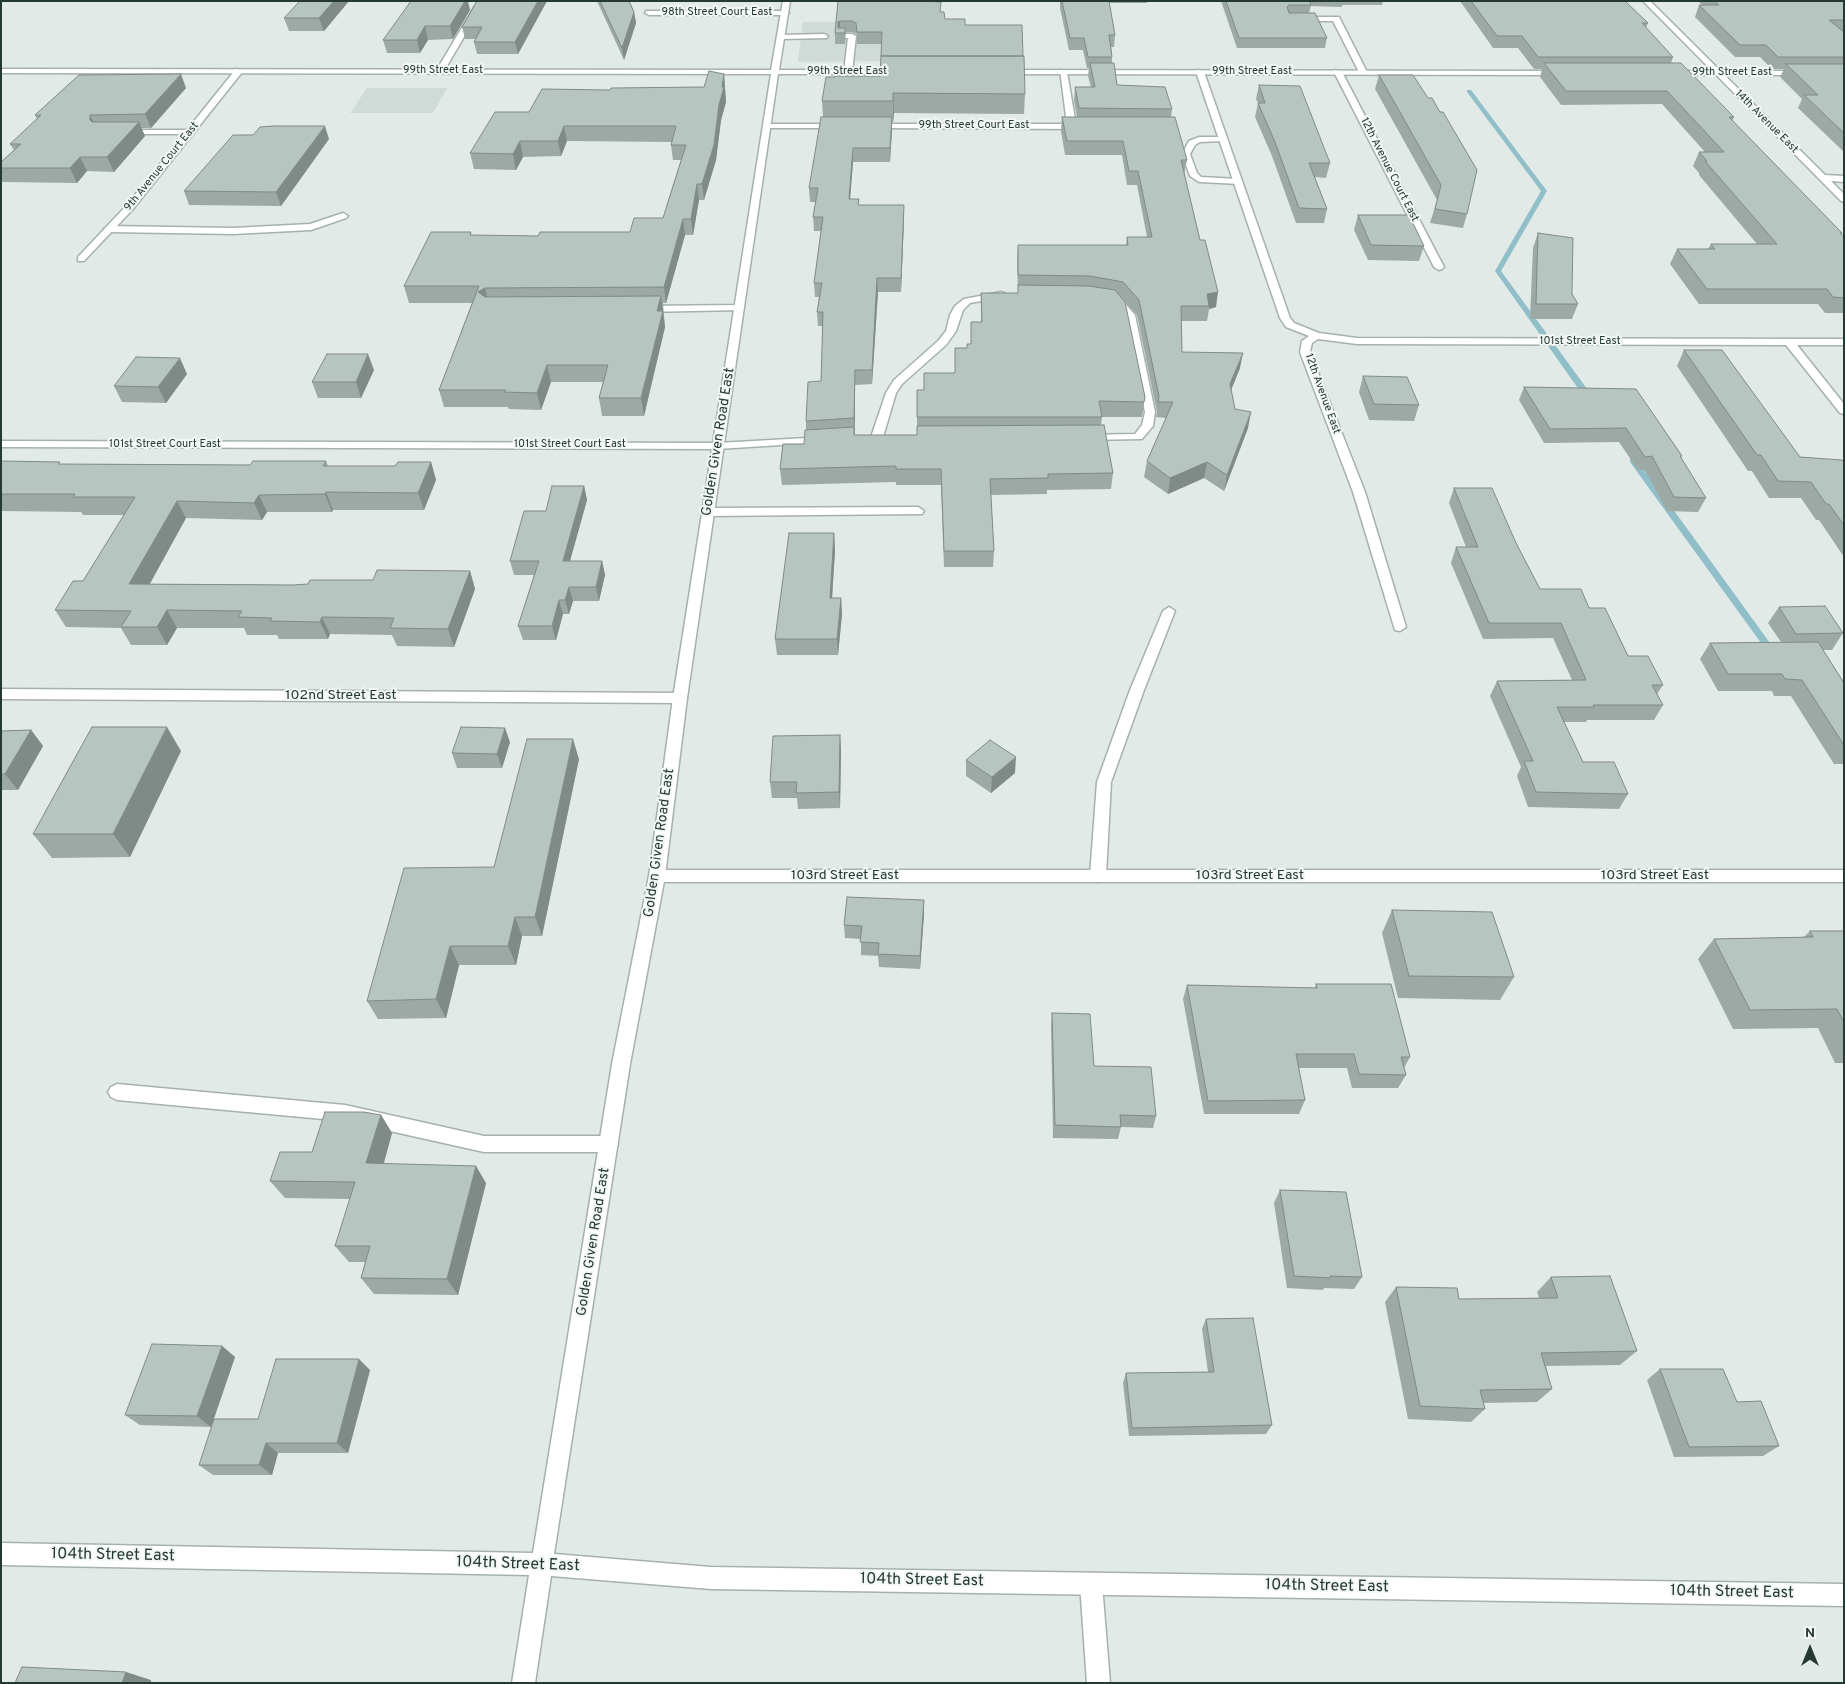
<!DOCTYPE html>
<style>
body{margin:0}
#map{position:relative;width:1845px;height:1684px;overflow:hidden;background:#e2eae7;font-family:Overpass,sans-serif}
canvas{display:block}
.frame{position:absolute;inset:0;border:2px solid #243934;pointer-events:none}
.north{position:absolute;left:1785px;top:1624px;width:50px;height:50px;-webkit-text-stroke:4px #f2f7f5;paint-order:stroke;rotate:0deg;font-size:14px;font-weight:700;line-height:20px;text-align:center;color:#243934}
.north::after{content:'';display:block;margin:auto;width:18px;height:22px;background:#243934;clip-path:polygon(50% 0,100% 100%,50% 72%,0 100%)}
</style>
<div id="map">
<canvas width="1845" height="1684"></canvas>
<div class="frame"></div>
<div class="north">N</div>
</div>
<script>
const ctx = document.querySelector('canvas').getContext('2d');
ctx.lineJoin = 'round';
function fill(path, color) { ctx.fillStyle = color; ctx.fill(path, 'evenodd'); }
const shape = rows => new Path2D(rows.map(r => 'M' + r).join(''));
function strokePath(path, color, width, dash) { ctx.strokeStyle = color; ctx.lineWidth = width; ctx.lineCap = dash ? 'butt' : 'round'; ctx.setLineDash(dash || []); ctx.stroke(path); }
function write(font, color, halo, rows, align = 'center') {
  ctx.font = font + ' Overpass,sans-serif'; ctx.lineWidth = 4; ctx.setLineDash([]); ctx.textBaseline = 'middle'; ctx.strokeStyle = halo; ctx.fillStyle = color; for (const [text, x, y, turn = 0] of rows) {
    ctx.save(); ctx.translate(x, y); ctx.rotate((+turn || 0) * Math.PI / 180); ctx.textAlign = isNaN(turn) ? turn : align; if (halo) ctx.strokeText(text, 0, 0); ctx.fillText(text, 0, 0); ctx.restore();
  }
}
const built = shape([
 [803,22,920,22,921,61,798,62],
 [367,88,447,88,433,113,350,113]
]);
const stream = shape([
 [1467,90,1471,90,1547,191,1501,271,1593,397,1593,401,1587,401,1495,271,1541,191,1467,92,1467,90],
 [1630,458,1636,458,1775,650,1776,652,1775,654,1769,654,1630,462,1630,458]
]);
const service = shape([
 [1294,17,1339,17,1367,72,1366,74,1359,72,1333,21,1294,21,1294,17],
 [824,34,828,36,827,38,781,39,777,37,781,35,824,34],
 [840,34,852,34,856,36,852,72,848,74,844,72,848,38,840,38,840,34],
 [120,130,190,130,194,132,190,134,120,134,120,130],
 [1199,137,1223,137,1227,139,1223,141,1200,142,1195,145,1190,154,1197,173,1201,177,1238,179,1242,182,1241,184,1199,182,1190,176,1182,154,1189,141,1199,137],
 [343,213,348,216,346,218,311,230,233,234,109,232,104,229,109,226,233,228,310,224,343,213],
 [739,305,743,306,743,310,643,312,638,309,643,306,739,305],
 [918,507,924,511,922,514,708,516,702,512,708,508,918,507],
 [1169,607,1175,611,1144,690,1111,782,1106,876,1103,880,1098,882,1093,880,1090,876,1097,782,1130,690,1163,611,1169,607],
 [117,1084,345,1105,484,1136,609,1136,615,1138,618,1144,615,1150,609,1152,484,1152,345,1121,117,1100,111,1097,108,1092,111,1087,117,1084]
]);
const minor = shape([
 [478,1,485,1,444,71,437,73,436,71,478,1],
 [1643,1,1650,1,1825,175,1844,176,1844,182,1831,181,1844,194,1844,202,1841,201,1643,1],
 [646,11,785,11,789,13,785,15,649,15,645,13,646,11],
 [236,69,243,71,133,209,84,261,78,261,78,257,127,205,236,69],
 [1060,70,1067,72,1076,125,1084,125,1084,129,874,128,870,126,874,124,1067,124,1060,70],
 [1197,70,1204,72,1290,318,1294,323,1319,333,1357,338,1844,339,1844,345,1797,345,1844,404,1844,414,1840,413,1786,345,1357,344,1318,339,1312,343,1310,352,1365,492,1406,627,1400,631,1395,630,1353,492,1300,352,1302,341,1309,336,1286,327,1280,318,1196,72,1197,70],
 [1335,70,1342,72,1444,267,1442,269,1439,270,1434,267,1334,72,1335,70],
 [764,124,841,124,845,126,841,128,767,128,763,126,764,124],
 [1001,292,1004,293,1004,297,970,303,963,310,956,331,946,345,902,384,896,393,883,437,877,440,873,439,871,437,886,393,894,380,938,341,946,331,950,315,955,306,964,299,1001,292],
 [1117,297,1120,298,1135,315,1155,412,1153,426,1142,439,1087,440,1081,437,1083,435,1135,434,1142,425,1145,412,1125,316,1114,303,1107,300,1109,298,1117,297],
 [824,437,830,440,828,442,718,449,1,447,1,441,718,443,824,437],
 [1,689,680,693,685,695,687,698,685,701,680,703,1,699,1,689],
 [657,870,1844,870,1844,882,657,882,652,880,649,876,652,872,657,870],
 [1091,1573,1099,1576,1102,1584,1110,1683,1087,1683,1080,1584,1083,1576,1091,1573]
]);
const tertiary = shape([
 [783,1,790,1,779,70,900,70,904,72,900,74,778,74,687,698,665,876,630,1064,554,1554,711,1567,1844,1584,1844,1606,711,1589,551,1576,535,1683,512,1683,529,1575,1,1565,1,1543,533,1553,612,1064,649,876,673,698,771,74,1,73,1,69,771,70,783,1],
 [1002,70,1560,71,1564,73,1560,75,1005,74,1002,74,1002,70],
 [1667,71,1844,71,1844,75,1667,75,1667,71]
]);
const wall = shape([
 [349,1,324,31,289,31,284,18],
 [547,1,518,54,477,54,474,42,476,39,465,39,462,27],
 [597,1,629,1,634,12,636,23,624,60],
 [838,1,922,2,940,12,945,19,965,25,1025,94,1024,114,894,113,893,122,892,122,890,162,853,162,850,199,859,205,904,219,901,292,878,292,872,384,855,385,855,435,917,435,917,390,924,390,955,373,955,348,967,348,971,344,971,322,981,322,981,293,1018,293,1017,260,1018,245,1126,245,1127,237,1147,237,1137,185,1127,185,1122,155,1065,155,1061,131,1062,117,1077,117,1074,101,1075,87,1091,87,1088,76,1089,68,1087,68,1083,50,1069,50,1060,8,1060,1,1109,1,1115,35,1114,47,1111,47,1112,57,1112,63,1117,85,1172,109,1171,117,1187,160,1184,175,1216,307,1209,309,1207,321,1182,321,1182,352,1240,368,1231,390,1235,409,1248,428,1224,491,1204,478,1168,494,1144,477,1147,461,1166,418,1156,417,1157,412,1137,315,1121,297,1145,397,1142,417,1102,417,1101,425,1113,473,1111,489,1047,490,1047,494,991,495,994,551,993,567,944,567,941,485,896,485,896,482,782,485,780,469,804,444,806,430,806,421,821,381,823,326,818,326,817,312,819,297,815,297,814,283,821,231,814,231,813,217,816,202,810,202,809,188,823,117,822,101,880,76,882,44,857,44,857,34,852,32,846,32,845,44,835,44,835,33],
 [1109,1,1147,1,1147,3,1109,3],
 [1221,1,1383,1,1382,5,1342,5,1342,7,1311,6,1309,13,1327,38,1325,48,1237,48],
 [1460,1,1625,1,1648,23,1646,28,1673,57,1671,63,1734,117,1732,121,1842,233,1841,234,1844,237,1844,313,1825,313,1818,304,1699,304,1670,264,1677,249,1708,249,1711,244,1757,244,1699,175,1699,173,1693,166,1699,152,1705,152,1662,104,1561,105,1540,77,1542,69,1534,69,1518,48,1493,48],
 [1698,1,1844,1,1844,152,1798,108,1802,99,1780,77,1784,69,1772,69,1760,57,1735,57,1695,17,1699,5,1702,5],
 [470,10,453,39,428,40,420,53,387,53,383,40],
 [724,74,726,102,721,120,716,160,704,200,699,200,693,235,685,235,666,303,663,303,665,327,644,416,602,416,599,398,603,382,551,382,541,410,509,409,508,407,444,407,439,390,472,303,409,303,404,286,472,235,538,236,630,232,663,218,681,160,673,160,671,145,672,142,567,141,561,156,523,157,516,170,474,169,470,153,529,112,610,90,704,87],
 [1379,75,1467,214,1463,228,1430,223,1437,200,1375,89],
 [1259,85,1330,163,1326,178,1315,177,1327,209,1324,223,1296,223,1272,156,1255,117,1258,103,1256,99],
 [186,88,151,128,141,128,145,136,114,172,87,171,77,183,3,182,1,180,1,162,14,150,10,144,37,119,35,115],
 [329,139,281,206,189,205,184,191],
 [1358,215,1424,246,1419,261,1368,260,1354,230],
 [1538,233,1578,304,1572,319,1530,319,1533,248],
 [1684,350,1800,457,1844,462,1844,557,1819,520,1816,520,1801,498,1769,498,1752,471,1748,471,1677,366],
 [374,370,361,398,318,398,312,382],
 [187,374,166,403,122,402,114,386],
 [1363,376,1419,405,1414,421,1369,420,1359,392],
 [1524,387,1636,389,1682,456,1681,458,1706,498,1698,512,1667,511,1645,470,1638,470,1619,442,1544,443,1519,400],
 [1,461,62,464,250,465,326,461,328,466,395,466,431,462,436,480,424,510,333,510,332,512,267,512,262,520,186,518,149,584,293,585,373,580,470,571,475,589,454,647,397,646,392,635,330,634,328,639,279,639,277,635,247,635,244,628,177,628,167,645,131,645,121,628,66,627,55,610,83,581,124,515,83,515,81,512,1,511],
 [584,486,587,500,570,561,602,561,605,575,599,601,573,601,569,614,563,614,556,640,523,640,518,626,534,575,514,575,510,561,546,511],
 [1454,488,1516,543,1540,589,1589,608,1628,656,1663,685,1657,694,1663,705,1654,720,1587,720,1586,722,1564,722,1583,762,1628,794,1619,809,1528,807,1517,776,1521,767,1490,696,1497,681,1572,680,1553,638,1483,639,1451,563,1456,547,1466,547,1449,503],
 [834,533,835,550,832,598,841,598,842,614,838,655,777,655,775,639],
 [1779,607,1843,633,1832,650,1823,650,1844,683,1844,764,1834,764,1791,696,1774,696,1772,691,1718,691,1700,659,1710,643,1781,642,1768,623],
 [31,730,43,746,18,790,1,790,1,731],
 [840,735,841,751,840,808,798,809,797,798,772,798,770,782],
 [510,742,502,768,457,768,452,753],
 [181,751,130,857,52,858,33,834],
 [579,759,542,936,522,936,516,965,459,965,446,1018,378,1019,367,1001,494,867],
 [966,760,1015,773,991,793,966,776],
 [924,900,924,914,920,969,879,967,878,956,861,955,861,939,845,938,844,925],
 [1392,910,1514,977,1500,1000,1398,998,1382,933],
 [1810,931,1844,931,1844,1063,1835,1063,1818,1028,1733,1029,1698,959,1714,939,1804,937],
 [1316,984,1410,1057,1404,1068,1406,1075,1398,1088,1352,1088,1347,1068,1299,1068,1305,1100,1299,1114,1204,1114,1183,999,1187,985,1315,988],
 [1052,1013,1094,1066,1156,1116,1153,1128,1121,1127,1118,1139,1053,1138,1051,1026],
 [381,1115,392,1133,384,1163,486,1183,458,1295,374,1294,361,1278,365,1262,349,1262,335,1246,350,1199,285,1198,270,1181,312,1152],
 [1280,1190,1362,1277,1354,1289,1324,1288,1323,1290,1287,1288,1274,1203],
 [1551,1277,1637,1351,1620,1365,1546,1366,1552,1389,1537,1402,1483,1403,1485,1409,1471,1422,1408,1419,1385,1302,1396,1287,1459,1299,1539,1298,1537,1292],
 [1206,1319,1272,1425,1266,1434,1129,1436,1123,1383,1126,1373,1208,1372,1202,1329],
 [222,1346,235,1357,211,1427,140,1425,125,1415],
 [1660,1369,1737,1402,1779,1446,1763,1456,1674,1457,1647,1380],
 [370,1370,348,1453,278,1453,272,1475,213,1475,199,1465,258,1419]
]);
const shadedWall = shape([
 [334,1,349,1,324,31,319,18],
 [465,1,468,1,470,10,453,39,450,26],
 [538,1,547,1,518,54,515,42],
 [634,12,636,23,624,60,622,48],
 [840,21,840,32,838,33,838,22],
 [425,26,428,40,420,53,417,40],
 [181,74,186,88,151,128,145,114],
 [724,74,726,102,721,120,716,160,704,200,702,184,722,87],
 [893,93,894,113,893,122],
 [90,115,97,129,90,120],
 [892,117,892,130,890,162,890,148],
 [139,122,145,136,114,172,107,157],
 [325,126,329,139,281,206,276,192],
 [564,126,567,141,561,156,558,141],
 [520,141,523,157,516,170,513,154],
 [853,148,853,162,849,212,849,199],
 [80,157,87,171,77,183,70,168],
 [697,184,699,200,693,235,691,219],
 [904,205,904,219,901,292,901,278],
 [683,219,685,235,666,303,664,287],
 [877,278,878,292,872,384,872,370],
 [485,288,489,304,478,292],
 [1218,292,1216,307,1209,309,1209,306,1207,294],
 [661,296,665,327,644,416,641,398,657,311],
 [1243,353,1240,368,1227,400,1230,384],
 [368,354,374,370,361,398,356,382],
 [180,358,187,374,166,403,158,387],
 [547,365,551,382,541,410,537,393],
 [855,370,855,433,854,418],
 [1251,412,1248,428,1224,491,1227,475],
 [431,462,436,480,424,510,418,493],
 [1207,462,1204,478,1168,494,1170,478],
 [584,486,587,500,566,575,563,561],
 [326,492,333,510,332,512,325,494],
 [259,495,267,512,262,520,254,503],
 [177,501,186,518,140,602,129,584],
 [834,533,835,550,831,614,830,598],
 [602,561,605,575,599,601,596,587],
 [470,571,475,589,454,647,448,629],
 [569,587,573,601,569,614,565,600],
 [841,598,842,614,838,655,837,639],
 [559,600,563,614,556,640,552,626],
 [167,610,177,628,167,645,157,627],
 [322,617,330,634,328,639,320,622],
 [167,727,181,751,130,857,113,834],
 [505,728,510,742,502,768,497,754],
 [31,730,43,746,18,790,5,774],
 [840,735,841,751,840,808,839,792],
 [573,739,579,759,542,936,535,917],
 [1016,757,1015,773,991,793,992,777],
 [924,900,924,914,920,969,920,956],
 [515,917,522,936,516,965,508,946],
 [450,946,459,965,446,1018,436,999],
 [381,1115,392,1133,379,1180,366,1163],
 [476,1166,486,1183,458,1295,447,1279],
 [222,1346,235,1357,211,1427,197,1416],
 [359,1359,370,1370,348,1453,337,1443],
 [266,1443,278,1453,272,1475,259,1465],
 [126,1672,151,1680,151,1683,122,1683]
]);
const building = shape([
 [300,1,334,1,319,18,284,18,300,1],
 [411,1,465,1,450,26,425,26,417,40,383,40,411,1],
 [477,1,538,1,515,42,474,42,482,27,462,27,477,1],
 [600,1,629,1,634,12,622,48,600,1],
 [838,1,922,1,941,2,940,12,944,12,945,19,965,19,965,25,1022,25,1023,56,881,56,882,32,857,32,856,23,852,21,840,21,838,22,838,28,845,28,845,33,835,33,838,1],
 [1062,1,1109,1,1115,35,1109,35,1112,57,1088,57,1084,38,1070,38,1062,1],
 [1226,1,1309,1,1311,5,1289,5,1287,7,1289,13,1315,13,1327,38,1239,38,1226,1],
 [1471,1,1625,1,1648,23,1642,23,1673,57,1538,57,1522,36,1497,36,1471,1],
 [1715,1,1844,1,1844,20,1829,20,1844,32,1844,57,1778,57,1766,45,1740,45,1699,5,1719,5,1715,1],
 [881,56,1024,56,1025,94,893,93,893,101,822,101,826,77,835,77,835,76,880,76,881,56],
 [1090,63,1114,63,1117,85,1165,87,1172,109,1079,108,1075,87,1095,87,1090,63],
 [1544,63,1681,63,1734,117,1729,117,1842,233,1840,233,1844,237,1844,298,1833,297,1827,289,1707,289,1677,249,1715,249,1711,244,1777,244,1705,161,1707,161,1699,152,1724,152,1667,91,1566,91,1544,63],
 [1786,64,1844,64,1844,133,1804,95,1818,95,1786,64],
 [709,71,724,74,722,87,724,87,719,105,714,145,702,184,697,184,691,219,683,219,664,287,485,288,478,292,485,297,661,296,657,311,663,311,641,398,599,398,608,365,547,365,537,393,504,392,506,390,439,390,479,286,404,286,431,232,471,232,470,235,538,236,540,232,630,232,634,218,663,218,686,145,671,145,676,126,564,126,558,141,520,141,513,154,470,153,495,112,529,112,542,89,610,90,611,88,704,87,709,71],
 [181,74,145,114,90,115,90,120,92,122,139,122,107,157,80,157,70,168,1,168,1,162,21,144,10,144,41,115,35,115,79,75,181,74],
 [1379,75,1413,75,1428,98,1432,98,1440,112,1443,112,1477,170,1467,214,1435,209,1441,185,1379,75],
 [1259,85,1300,86,1330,163,1309,163,1327,209,1299,208,1275,142,1258,103,1265,103,1259,85],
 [821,117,892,117,890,148,853,148,849,199,859,199,858,205,904,205,901,278,877,278,872,370,855,370,854,418,806,421,808,382,821,381,823,312,817,312,822,283,814,283,823,217,813,217,818,188,809,188,821,117],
 [1062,117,1175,117,1187,160,1181,160,1200,240,1205,240,1218,292,1207,294,1209,306,1181,306,1182,352,1243,353,1230,384,1235,409,1251,412,1227,475,1207,462,1170,478,1147,461,1173,402,1158,402,1159,396,1139,300,1123,282,1090,276,1018,275,1018,245,1128,245,1127,237,1152,237,1138,171,1129,171,1123,141,1067,141,1062,117],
 [273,126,325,126,276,192,184,191,233,135,253,135,260,127,273,126],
 [1358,215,1409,215,1424,246,1371,245,1358,215],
 [1538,233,1573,238,1572,294,1578,304,1536,304,1538,233],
 [1018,285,1089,286,1115,290,1125,302,1145,397,1144,402,1099,401,1102,417,917,417,917,390,924,390,924,373,955,373,955,348,967,348,967,344,971,344,971,322,982,322,981,293,1018,293,1018,285],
 [1684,350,1722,350,1800,457,1842,460,1844,462,1844,525,1829,504,1826,504,1811,482,1778,481,1761,455,1757,455,1684,350],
 [327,354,368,354,356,382,312,382,327,354],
 [136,357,180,358,158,387,114,386,136,357],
 [1363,376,1407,377,1419,405,1374,404,1363,376],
 [1524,387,1636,389,1682,456,1680,456,1706,498,1674,497,1652,456,1645,457,1626,428,1550,429,1524,387],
 [1104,425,1113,473,1048,474,1048,478,990,479,994,551,944,551,941,469,896,469,896,466,780,469,783,444,804,444,805,430,854,427,854,435,917,435,917,426,1104,425],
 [1,461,60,462,58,464,250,465,253,461,326,461,323,466,395,466,398,462,431,462,418,493,326,492,325,494,259,495,254,503,177,501,129,584,293,585,308,584,310,580,373,580,377,570,470,571,448,629,390,628,394,618,322,617,320,622,270,621,272,618,238,617,242,611,167,610,157,627,121,627,131,611,55,610,73,581,83,581,135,497,73,497,75,494,1,494,1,461],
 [552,486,584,486,563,561,602,561,596,587,569,587,565,600,559,600,552,626,518,626,539,561,510,561,524,511,546,511,552,486],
 [1454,488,1492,488,1516,543,1540,589,1581,589,1589,608,1605,608,1628,656,1648,656,1663,685,1652,685,1663,705,1593,705,1594,707,1557,707,1583,762,1614,762,1628,794,1536,792,1524,761,1533,761,1497,681,1586,680,1561,623,1489,623,1456,547,1478,547,1454,488],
 [789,533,834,533,830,598,841,598,837,639,775,639,789,533],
 [1825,606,1843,633,1796,634,1779,607,1825,606],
 [1818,642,1844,683,1844,745,1802,680,1785,679,1782,674,1728,674,1710,643,1818,642],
 [92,727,167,727,113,834,33,834,92,727],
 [461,727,505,728,497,754,452,753,461,727],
 [31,730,5,774,1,774,1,731,31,730],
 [840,735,839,792,796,793,797,782,770,782,773,736,840,735],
 [527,739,573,739,535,917,515,917,508,946,450,946,436,999,367,1001,404,868,494,867,527,739],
 [990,740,1016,757,992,777,966,760,990,740],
 [847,897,924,900,920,956,878,954,879,943,860,942,862,926,844,925,847,897],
 [1392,910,1492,912,1514,977,1409,976,1392,910],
 [1810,931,1844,931,1844,1022,1837,1009,1750,1010,1714,939,1813,937,1810,931],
 [1316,984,1391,984,1410,1057,1401,1057,1406,1075,1359,1074,1354,1054,1296,1054,1305,1100,1208,1101,1187,985,1317,988,1316,984],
 [1052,1013,1090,1014,1094,1066,1151,1067,1156,1116,1120,1115,1121,1127,1055,1125,1052,1013],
 [325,1112,364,1112,381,1115,366,1163,476,1166,447,1279,361,1278,370,1246,335,1246,355,1182,270,1181,280,1152,312,1152,325,1112],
 [1280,1190,1346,1192,1362,1277,1330,1276,1330,1278,1294,1276,1280,1190],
 [1610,1276,1637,1351,1541,1353,1552,1389,1480,1390,1485,1409,1420,1406,1396,1287,1457,1288,1459,1299,1558,1298,1551,1277,1610,1276],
 [1253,1318,1272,1425,1132,1428,1126,1373,1214,1372,1206,1319,1253,1318],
 [152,1344,222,1346,197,1416,125,1415,152,1344],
 [276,1359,359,1359,337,1443,266,1443,259,1465,199,1465,214,1419,258,1419,276,1359],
 [1660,1369,1723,1369,1737,1402,1761,1401,1779,1446,1689,1447,1660,1369],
 [22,1667,126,1672,122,1683,15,1683,22,1667]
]);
const farStreetnames = [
 ["98th Street Court East",717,13],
 ["99th Street East",443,71],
 ["99th Street East",847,72],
 ["99th Street East",1252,72],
 ["99th Street East",1732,73],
 ["14th Avenue East",1766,122,45],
 ["99th Street Court East",974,126],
 ["9th Avenue Court East",162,167,-51],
 ["12th Avenue Court East",1389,170,63],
 ["101st Street East",1580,342],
 ["12th Avenue East",1322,394,70],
 ["101st Street Court East",165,445],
 ["101st Street Court East",570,445]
];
const streetNames = [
 ["Golden Given Road East",719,442,-81],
 ["102nd Street East",341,696],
 ["Golden Given Road East",660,843,-82],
 ["103rd Street East",845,876],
 ["103rd Street East",1250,876],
 ["103rd Street East",1655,876],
 ["Golden Given Road East",594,1242,-81]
];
const nearStreetnames = [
 ["104th Street East",113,1556,1],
 ["104th Street East",518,1565,2],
 ["104th Street East",922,1581,1],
 ["104th Street East",1327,1587,1],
 ["104th Street East",1732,1593,1]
];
fill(built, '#d0dad6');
fill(stream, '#90bec9');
strokePath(service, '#a5b1ae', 3);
strokePath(minor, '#a5b1ae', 3);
strokePath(tertiary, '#a5b1ae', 3);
fill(service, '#fff');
fill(minor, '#fff');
fill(tertiary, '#fff');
fill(wall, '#9da9a5');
fill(shadedWall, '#808a86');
fill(building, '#b7c5c0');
strokePath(building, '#808a86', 1);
write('11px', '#243934', '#f2f7f5', farStreetnames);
write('14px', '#243934', '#f2f7f5', streetNames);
write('16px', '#243934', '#f2f7f5', nearStreetnames);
</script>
